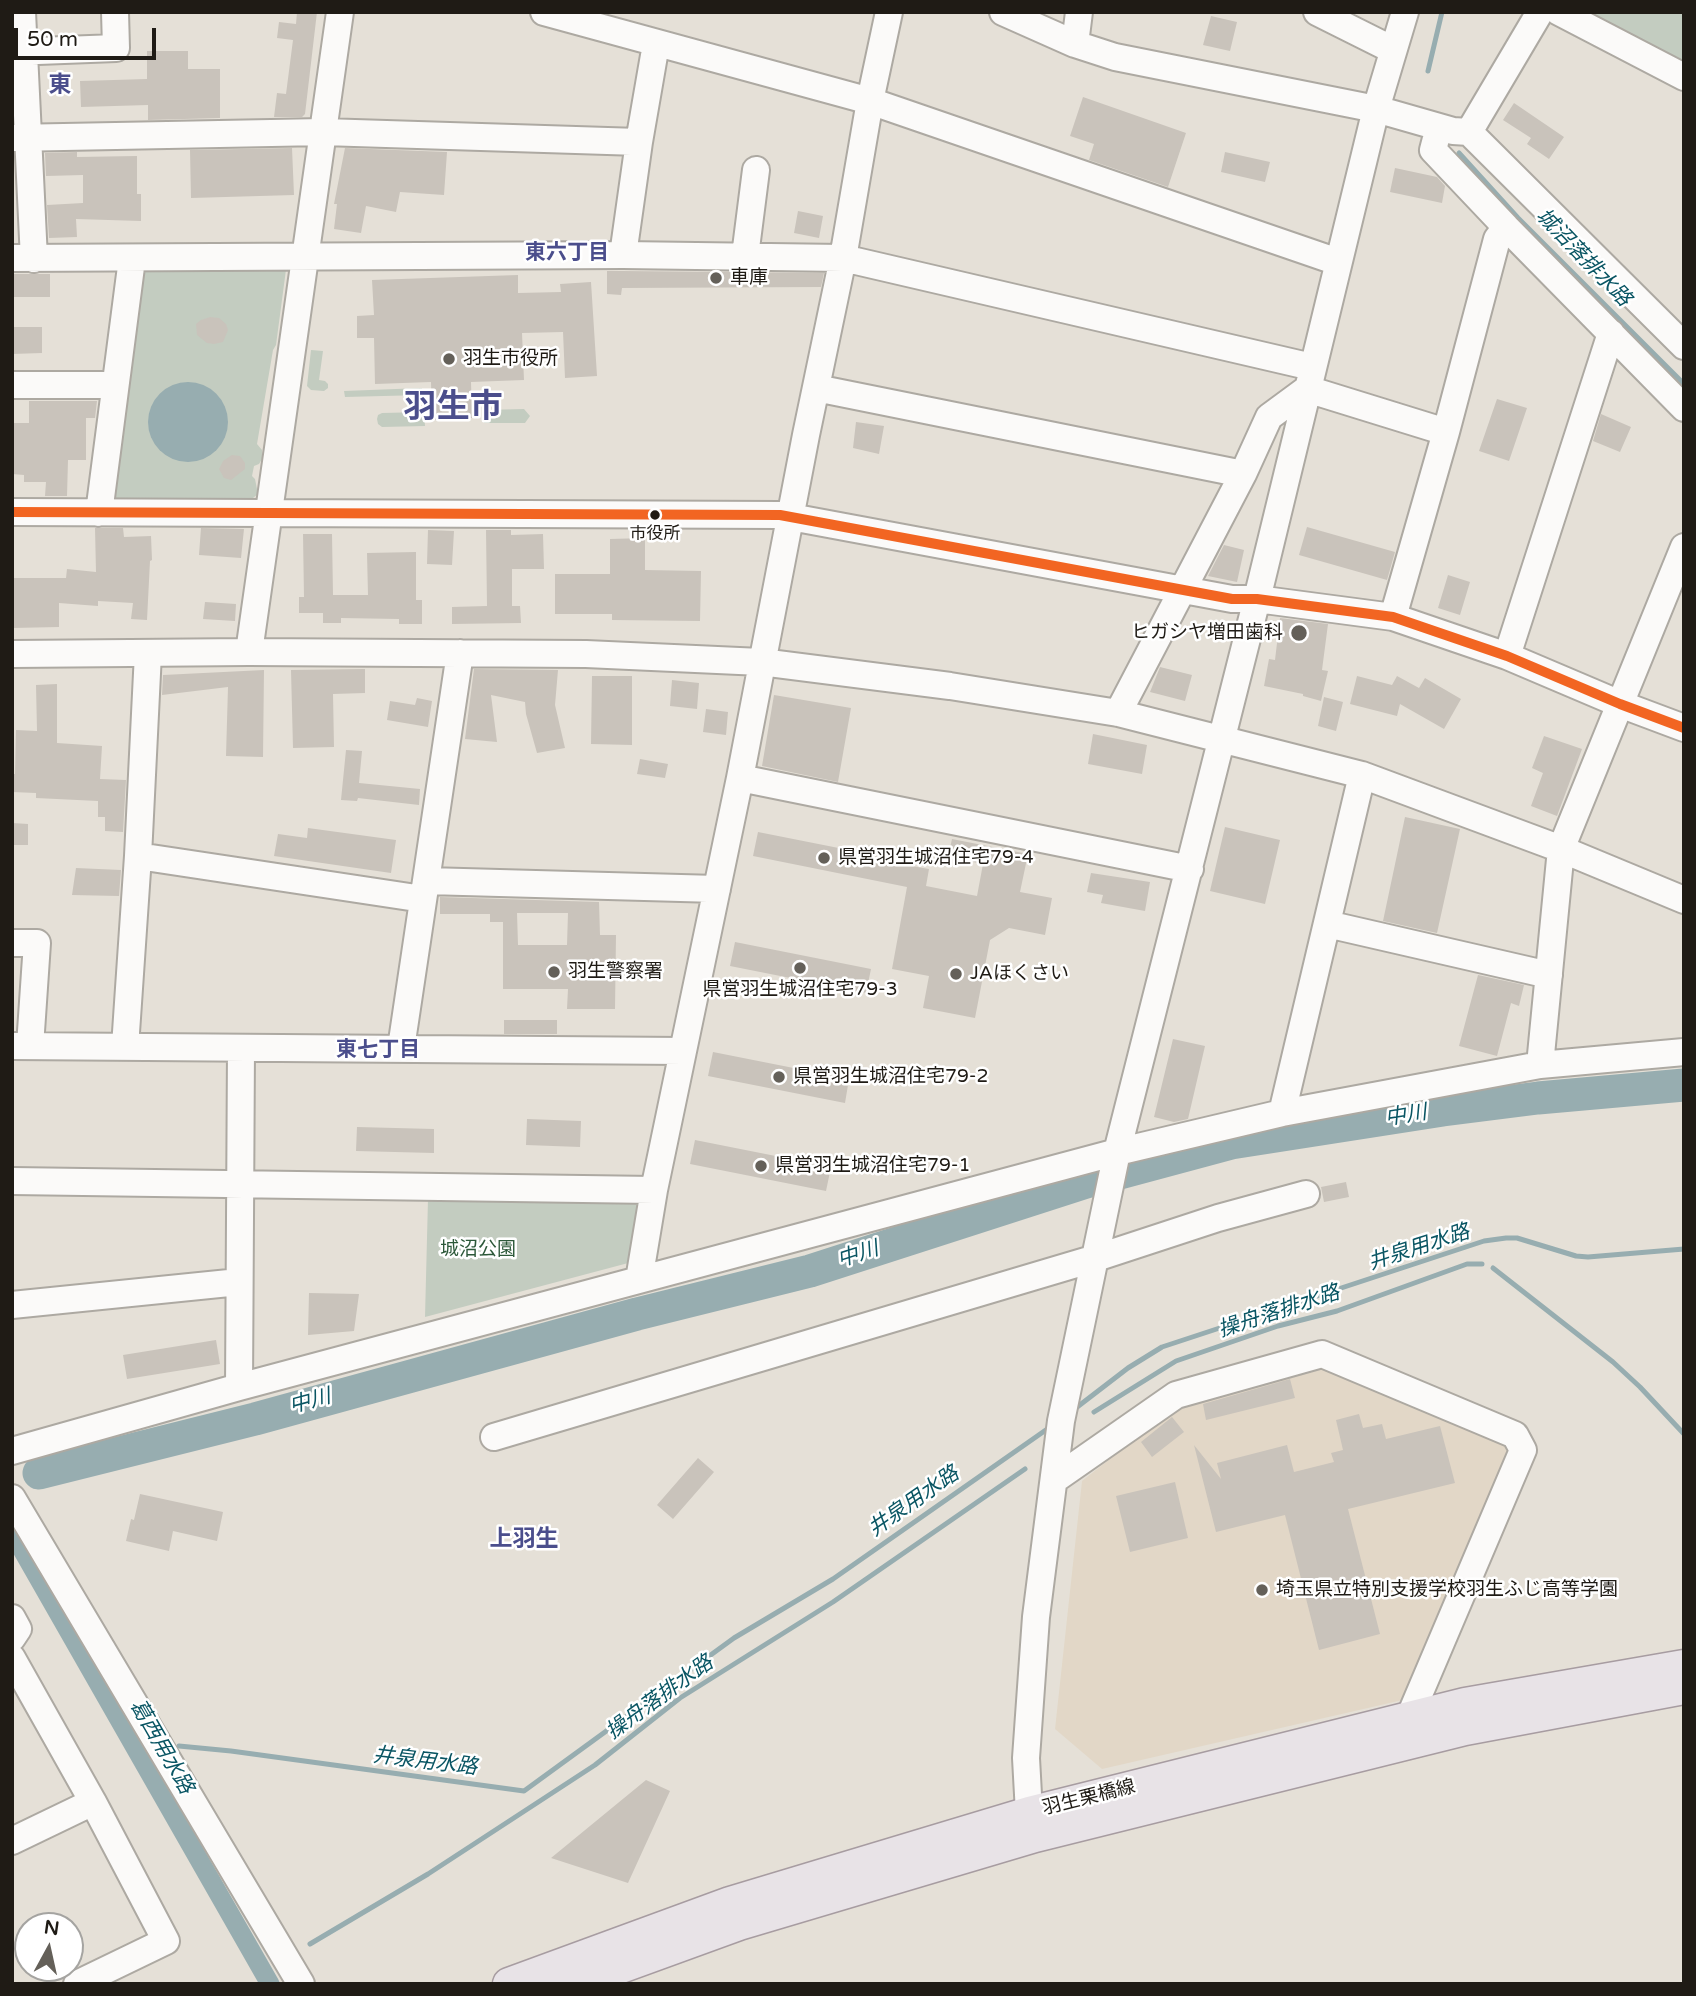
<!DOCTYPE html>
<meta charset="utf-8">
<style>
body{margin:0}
#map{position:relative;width:1696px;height:1996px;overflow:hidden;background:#e5e0d7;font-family:"Varela Round",sans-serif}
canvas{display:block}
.frame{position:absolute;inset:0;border:14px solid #1f1b15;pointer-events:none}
.north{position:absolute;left:14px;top:1912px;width:70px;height:70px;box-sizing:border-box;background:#fff;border:2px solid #a5a4a1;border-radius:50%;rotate:8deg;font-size:19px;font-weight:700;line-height:28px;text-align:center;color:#1f1b15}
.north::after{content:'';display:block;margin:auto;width:24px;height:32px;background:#646059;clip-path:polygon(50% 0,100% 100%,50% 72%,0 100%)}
.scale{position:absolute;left:14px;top:28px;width:142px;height:32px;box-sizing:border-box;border:4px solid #1f1b15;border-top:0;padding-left:9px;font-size:21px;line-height:24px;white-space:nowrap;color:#1f1b15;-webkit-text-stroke:5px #fff;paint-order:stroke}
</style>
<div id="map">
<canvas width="1696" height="1996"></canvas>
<div class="frame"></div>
<div class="north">N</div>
<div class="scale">50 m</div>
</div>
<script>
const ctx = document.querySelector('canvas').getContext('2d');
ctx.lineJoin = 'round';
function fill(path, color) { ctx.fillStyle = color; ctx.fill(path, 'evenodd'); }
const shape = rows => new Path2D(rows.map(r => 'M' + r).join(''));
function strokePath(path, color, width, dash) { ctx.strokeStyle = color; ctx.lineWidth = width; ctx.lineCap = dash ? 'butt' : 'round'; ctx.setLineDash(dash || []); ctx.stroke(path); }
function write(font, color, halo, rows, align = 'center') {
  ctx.font = font + ' "Varela Round","Noto Sans JP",sans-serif'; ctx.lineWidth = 5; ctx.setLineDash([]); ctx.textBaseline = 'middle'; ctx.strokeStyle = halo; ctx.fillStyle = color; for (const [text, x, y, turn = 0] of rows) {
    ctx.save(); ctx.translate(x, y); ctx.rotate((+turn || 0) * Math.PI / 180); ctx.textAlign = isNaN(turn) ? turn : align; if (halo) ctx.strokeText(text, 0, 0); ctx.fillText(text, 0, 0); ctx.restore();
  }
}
const built = shape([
 [1325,1363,1512,1442,1516,1450,1407,1699,1102,1769,1055,1729,1082,1481,1183,1401]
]);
const green = shape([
 [1580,12,1684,12,1684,67],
 [287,262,276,345,273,350,257,444,262,450,262,459,259,464,254,466,252,476,255,479,258,494,248,502,111,499,136,267],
 [311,350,323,351,319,380,325,381,328,384,328,388,324,391,311,390,307,386],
 [422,388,422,395,345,397,344,391],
 [524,409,530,416,525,423,484,423,483,410],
 [424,412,425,426,382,427,378,424,377,419,378,415,382,413],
 [428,1199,641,1201,632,1262,425,1317]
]);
const water = shape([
 '148 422a40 40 0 1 1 80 0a40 40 0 1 1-80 0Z'
]);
const stream = shape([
 [1428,71,1442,12],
 [1459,153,1518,218,1684,384],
 [1493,1268,1613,1362,1640,1387,1684,1434],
 [1072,1411,1128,1368,1162,1347,1484,1241,1506,1238,1517,1238,1576,1256,1588,1257,1684,1249],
 [1094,1412,1176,1361,1278,1326,1337,1311,1467,1264,1482,1264],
 [179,1746,231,1751,524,1791,734,1638,833,1579,1053,1425],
 [310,1944,428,1874,595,1765,680,1698,833,1602,1025,1469]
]);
const canal = shape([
 [12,1532,270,1984]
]);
const river = shape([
 [39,1473,255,1419,637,1314,810,1271,1086,1182,1231,1143,1443,1110,1538,1098,1684,1085]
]);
const building = shape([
 [297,12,317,12,305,114,302,117,274,117,277,93,286,94,293,40,277,38,279,22,296,24],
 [1211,16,1237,22,1230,51,1203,45],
 [147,51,188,51,188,69,220,69,220,118,148,120,148,105,81,107,80,81,147,79],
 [1083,97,1186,133,1168,187,1089,160,1094,144,1070,136],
 [1514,103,1564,137,1549,159,1527,144,1531,138,1503,120],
 [292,148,294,195,191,198,190,150],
 [345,148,447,152,444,195,400,192,396,212,366,206,361,233,334,229,337,204,334,204],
 [77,152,77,157,137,156,137,194,141,194,141,221,76,219,77,237,49,238,47,205,83,203,83,175,46,176,45,153],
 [1225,152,1270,162,1265,182,1221,172],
 [1395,168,1437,177,1445,186,1442,203,1390,192],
 [798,211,823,216,819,238,794,233],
 [607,271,623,271,824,273,821,287,622,288,621,295,607,294],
 [12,274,50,274,50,297,12,297],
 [518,275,518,293,561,292,560,284,591,282,597,376,565,378,563,332,522,333,524,380,471,382,472,418,432,420,431,382,375,384,374,338,357,338,357,316,374,315,372,280],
 [210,317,219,318,226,324,228,330,223,342,214,344,207,343,197,335,196,324,201,320],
 [12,327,42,327,42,353,12,354],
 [1497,399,1527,408,1509,461,1479,451],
 [29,401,97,401,95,418,86,418,86,460,68,460,67,496,45,496,46,482,24,482,24,475,12,474,12,429,14,423,29,423],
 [1601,414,1631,427,1620,452,1593,441],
 [856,422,884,426,879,454,853,448],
 [232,455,240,456,245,463,245,469,231,480,224,478,219,469,223,461],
 [1307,527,1395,552,1387,580,1299,555],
 [95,528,123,528,124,537,151,536,152,560,150,561,147,620,131,619,133,603,98,601,98,606,59,603,59,627,12,628,12,578,66,578,67,569,96,572],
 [201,528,244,529,241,558,199,555],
 [428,530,454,531,452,565,427,564],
 [486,530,511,530,511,535,543,534,544,569,512,569,512,606,520,606,521,623,452,624,452,607,487,606],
 [303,534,332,534,333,595,368,595,367,553,416,552,416,600,422,600,422,624,399,624,399,619,341,618,341,623,323,623,323,613,299,613,299,597,304,597],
 [645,538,645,570,701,571,700,621,612,620,612,614,555,614,555,574,610,574,610,539],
 [1224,545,1244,550,1237,582,1208,576],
 [1448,575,1470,582,1460,615,1438,608],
 [205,602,236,604,235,621,203,619],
 [1280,618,1328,624,1322,670,1328,671,1321,701,1303,696,1303,694,1264,686,1269,659,1275,660],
 [1160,667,1192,675,1185,701,1150,692],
 [365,669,365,693,333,694,334,747,293,748,291,670],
 [474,669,558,670,555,705,565,748,537,753,526,714,525,702,491,695,497,742,465,739],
 [264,670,263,757,226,756,228,687,162,695,163,675],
 [592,676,632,676,632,745,591,744],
 [1357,676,1392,685,1397,676,1419,688,1425,678,1461,699,1444,729,1400,704,1397,716,1350,704],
 [672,680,699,683,697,709,670,706],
 [57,684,57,743,102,746,100,779,126,780,123,832,105,831,105,817,98,817,98,801,36,798,36,793,12,792,12,774,15,774,16,730,37,731,36,685],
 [774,695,851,708,838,782,762,766],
 [1324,697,1343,702,1336,731,1318,726],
 [417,698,432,701,428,727,387,720,390,701,415,705],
 [706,709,728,712,726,735,703,732],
 [1093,734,1147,745,1142,774,1088,764],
 [1544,736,1582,749,1557,816,1531,806,1543,773,1532,768],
 [346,750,362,751,359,783,420,789,419,805,358,798,357,801,341,800],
 [640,759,668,764,665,778,637,774],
 [1405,817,1460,829,1437,933,1383,921],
 [12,823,28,824,28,845,12,845],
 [1225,827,1280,840,1265,904,1210,891],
 [308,828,396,840,391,873,274,856,278,834,307,838],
 [758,832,894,859,894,863,929,869,926,886,977,896,983,864,948,857,952,839,1028,854,1020,892,1052,898,1045,935,1009,928,990,940,975,1018,923,1008,929,976,892,969,907,887,753,856],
 [76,868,121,870,119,896,72,895],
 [1091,873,1150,882,1145,911,1101,903,1103,895,1087,892],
 [440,897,599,902,600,935,616,935,615,1009,567,1009,568,989,503,989,503,922,490,922,490,914,440,914],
 [517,913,568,913,567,945,518,945],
 [735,942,871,969,866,993,730,966],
 [1478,975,1524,985,1519,1006,1511,1003,1497,1056,1459,1046],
 [504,1020,557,1020,557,1034,504,1034],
 [1173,1039,1205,1046,1188,1119,1174,1122,1154,1117],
 [713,1052,849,1079,845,1103,708,1076],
 [527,1119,581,1121,580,1147,526,1145],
 [357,1127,434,1129,434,1153,356,1151],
 [695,1140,831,1167,826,1191,690,1164],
 [1346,1182,1349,1197,1324,1202,1321,1187],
 [309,1293,359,1294,354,1331,308,1335],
 [216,1340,220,1364,127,1379,123,1355],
 [1290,1379,1295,1398,1206,1420,1203,1404],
 [1359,1414,1363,1428,1382,1424,1386,1439,1440,1426,1455,1483,1348,1509,1380,1634,1319,1650,1285,1515,1216,1532,1194,1445,1221,1479,1217,1463,1287,1445,1294,1472,1334,1462,1331,1453,1343,1450,1336,1420],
 [1172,1417,1184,1432,1152,1457,1141,1442],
 [698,1458,714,1472,673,1519,657,1505],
 [1175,1482,1188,1538,1130,1552,1116,1496],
 [140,1494,223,1512,217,1541,173,1531,169,1551,126,1541,131,1519,134,1520],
 [646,1780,670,1791,628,1883,551,1858]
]);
const minor = shape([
 [22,12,34,259],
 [544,12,870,101,1338,262],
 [1003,12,1075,44,1115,57,1376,109,1453,131,1469,132,1684,346],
 [1317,12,1393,50],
 [1559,12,1684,77],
 [1075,44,1079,12],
 [12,52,116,48,115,12],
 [1469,132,1540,12],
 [12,138,323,132,639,142],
 [1506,227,1684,408],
 [623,255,639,142,656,44],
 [745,256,756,170],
 [12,258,623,255,843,258,1312,367],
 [12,385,115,385],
 [816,388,1243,474],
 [12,512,780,515,1232,599,1257,599,1393,617,1507,656,1620,704,1684,728],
 [99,513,132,259],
 [1393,617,1446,432,1497,239,1506,227,1433,150,1439,127],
 [249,652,340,12],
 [12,654,249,652,586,654,761,662,950,686,1118,713,1362,775,1561,849,1684,900],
 [1507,656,1611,333],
 [1118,713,1243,474,1269,417,1307,389,1446,432],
 [740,778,1190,869],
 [138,856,423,899],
 [427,881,717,889],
 [1327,924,1549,975],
 [12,943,37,943,30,1046],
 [12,1046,683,1051],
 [125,1047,138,856,148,653],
 [401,1048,460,653],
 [1540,1065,1684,1052],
 [1282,1113,1362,775],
 [12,1181,654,1190],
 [639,1280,654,1190,740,778,806,435,843,258,870,101,889,12],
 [12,1305,239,1282],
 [239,1387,241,1049],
 [494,1437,1096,1258,1218,1218,1306,1194],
 [12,1451,239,1387,1117,1152,1282,1113,1540,1065,1561,849,1684,547],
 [1054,1480,1176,1395,1322,1354,1515,1435,1523,1450,1409,1718],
 [12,1498,301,1984],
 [12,1618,18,1629,12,1638],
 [12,1658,93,1802,166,1941,77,1984],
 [1034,1831,1029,1813,1026,1758,1036,1617,1061,1421,1117,1152,1257,599,1376,109,1405,12],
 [12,1841,93,1802]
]);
const major = shape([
 [509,1984,730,1903,1029,1813,1465,1704,1684,1666],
 [574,1984,739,1924,1035,1836,1465,1729,1684,1688]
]);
const bus1 = shape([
 [12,512,780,515,1232,599,1257,599,1393,617,1507,656,1620,704,1684,728]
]);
const markers = [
 [716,278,7,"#646059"],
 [449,359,7,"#646059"],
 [655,515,6,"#1f1b15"],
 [1299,633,9,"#646059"],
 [824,858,7,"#646059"],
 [800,968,7,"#646059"],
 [554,972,7,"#646059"],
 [956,974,7,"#646059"],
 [779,1077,7,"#646059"],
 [761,1166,7,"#646059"],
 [1262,1590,7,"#646059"]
];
const busNames = [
 ["市役所",655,535]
];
const poiNames = [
 ["車庫",730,278],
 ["羽生市役所",463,359],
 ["ヒガシヤ増田歯科",1283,633,"right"],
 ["県営羽生城沼住宅79-4",838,858],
 ["羽生警察署",568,972],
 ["JAほくさい",970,974],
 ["県営羽生城沼住宅79-3",800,990,"center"],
 ["県営羽生城沼住宅79-2",793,1077],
 ["県営羽生城沼住宅79-1",775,1166],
 ["埼玉県立特別支援学校羽生ふじ高等学園",1276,1590]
];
const parkNames = [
 ["城沼公園",478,1250]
];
const streetNames = [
 ["羽生栗橋線",1089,1798,-14]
];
const neighbourhoodNames = [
 ["東六丁目",567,253],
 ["東七丁目",378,1050]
];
const waterNames = [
 ["城沼落排水路",1583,258,46],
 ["中川",1406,1116,-9],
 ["井泉用水路",1419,1248,-18],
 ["中川",858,1255,-18],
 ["操舟落排水路",1279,1312,-18],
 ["中川",310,1402,-15],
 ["井泉用水路",914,1502,-35],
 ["操舟落排水路",660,1698,-36],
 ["葛西用水路",161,1747,60],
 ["井泉用水路",425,1762,7]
];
const quarterNames = [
 ["東",60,86],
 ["上羽生",524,1540]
];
const townNames = [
 ["羽生市",453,408]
];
fill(built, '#e2d7c7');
fill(green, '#c3ccc0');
fill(water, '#97adb0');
strokePath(stream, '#97adb0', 5);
strokePath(canal, '#97adb0', 19);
strokePath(river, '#97adb0', 33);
fill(building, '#c9c3bb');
strokePath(minor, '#ada9a2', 30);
strokePath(major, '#a79ca1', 35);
strokePath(minor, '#fbfaf9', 26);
strokePath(major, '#e8e3e7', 32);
strokePath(bus1, '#f26522', 10);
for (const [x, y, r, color] of markers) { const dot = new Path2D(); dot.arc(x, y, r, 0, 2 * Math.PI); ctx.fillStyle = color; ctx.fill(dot); strokePath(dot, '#fff', 2.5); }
write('17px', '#1f1b15', '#fff', busNames);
write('19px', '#1f1b15', '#fff', poiNames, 'left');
write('19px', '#2c5839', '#fff', parkNames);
write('19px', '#1f1b15', '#fff', streetNames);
write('bold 21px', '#4b4e8c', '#fff', neighbourhoodNames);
write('italic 21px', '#095563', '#fff', waterNames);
write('bold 23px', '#4b4e8c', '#fff', quarterNames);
write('bold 33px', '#4b4e8c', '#fff', townNames);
</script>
